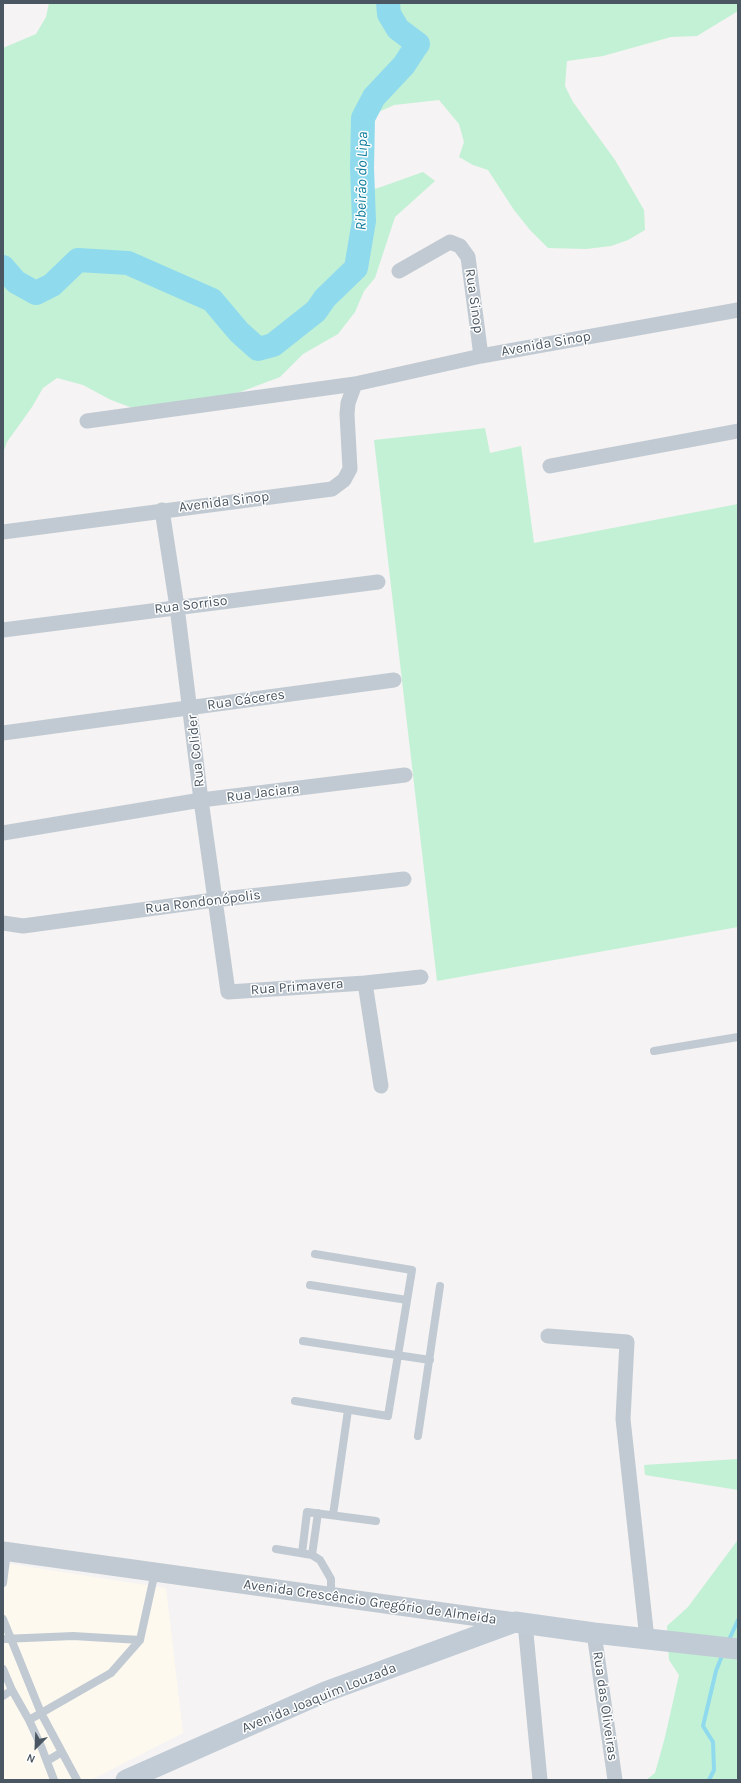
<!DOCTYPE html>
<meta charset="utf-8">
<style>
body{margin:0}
#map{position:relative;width:741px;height:1783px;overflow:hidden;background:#f5f3f3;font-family:Karla,sans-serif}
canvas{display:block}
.frame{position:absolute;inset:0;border:4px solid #4a5661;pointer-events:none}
.north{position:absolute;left:16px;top:1727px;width:40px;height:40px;-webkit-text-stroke:3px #fff;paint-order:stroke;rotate:204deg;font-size:11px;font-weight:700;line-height:16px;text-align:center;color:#4a5661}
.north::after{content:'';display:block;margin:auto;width:14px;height:18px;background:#4a5661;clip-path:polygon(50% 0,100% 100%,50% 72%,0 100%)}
</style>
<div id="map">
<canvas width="741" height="1783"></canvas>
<div class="frame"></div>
<div class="north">N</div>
</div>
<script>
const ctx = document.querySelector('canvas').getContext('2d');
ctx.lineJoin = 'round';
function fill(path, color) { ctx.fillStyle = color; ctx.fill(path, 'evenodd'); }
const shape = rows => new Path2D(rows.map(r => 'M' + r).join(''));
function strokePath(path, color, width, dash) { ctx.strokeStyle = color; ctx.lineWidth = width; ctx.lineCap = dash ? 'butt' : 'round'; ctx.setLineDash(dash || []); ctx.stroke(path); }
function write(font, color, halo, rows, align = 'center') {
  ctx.font = font + ' Karla,sans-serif'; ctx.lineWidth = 3; ctx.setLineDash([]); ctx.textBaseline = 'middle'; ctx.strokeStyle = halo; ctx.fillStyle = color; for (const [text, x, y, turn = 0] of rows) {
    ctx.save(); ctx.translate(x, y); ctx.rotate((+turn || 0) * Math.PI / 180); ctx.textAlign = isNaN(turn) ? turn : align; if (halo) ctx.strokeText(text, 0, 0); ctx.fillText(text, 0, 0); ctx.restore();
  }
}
const commercial = shape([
 [3,1563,166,1588,183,1733,91,1780,3,1780]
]);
const green = shape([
 [49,3,738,3,738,11,697,36,671,37,603,56,567,61,565,86,573,102,615,160,644,210,645,230,628,240,611,246,586,249,548,248,530,230,514,210,488,170,473,165,459,157,464,142,459,124,439,100,394,105,363,119,363,191,378,188,423,172,435,181,395,217,375,278,364,291,355,312,338,334,303,354,280,377,227,397,151,407,130,407,111,400,83,385,57,378,43,388,32,407,7,442,3,453,3,48,36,34,46,17],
 [485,428,490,453,521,446,534,543,738,504,738,927,437,981,374,440],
 [738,1459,738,1490,645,1475,644,1465],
 [738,1537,738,1780,646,1780,655,1773,665,1737,679,1675,669,1660,667,1626,688,1607,737,1541]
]);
const stream = shape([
 [728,1642,738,1620],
 [709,1780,714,1770,713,1742,703,1726,716,1671,723,1653]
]);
const river = shape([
 [3,267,16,282,36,293,52,285,78,260,128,263,212,300,239,332,258,349,273,345,316,311,325,298,356,268,364,221,362,168,363,118,374,97,404,65,415,48,418,44,398,29,389,14,388,3]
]);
const service = shape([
 [654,1051,738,1037],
 [310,1285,407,1300],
 [303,1341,430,1360],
 [295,1401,388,1416,412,1270,315,1254],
 [418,1436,440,1286],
 [333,1515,348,1410],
 [276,1549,312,1555,320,1560,331,1579,331,1596],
 [302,1553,307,1512,376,1521],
 [312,1555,318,1513],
 [3,1583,7,1552],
 [3,1619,41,1713,77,1780],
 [3,1639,73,1636,140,1640],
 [3,1669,12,1690,29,1720,41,1746,54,1780],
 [3,1696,12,1690],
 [29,1720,111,1673,140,1640,155,1572],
 [47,1761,62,1752]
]);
const minor = shape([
 [399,271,450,242,460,246,468,257,481,356],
 [87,421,355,384,481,356,738,310],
 [550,466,738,431],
 [162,510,177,607,201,800,228,992,365,983,421,977],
 [3,532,332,489,344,480,350,469,347,414,348,403,355,384],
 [3,630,378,582],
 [3,733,394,680],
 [3,833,201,800,405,775],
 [3,923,23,926,214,900,404,879],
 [365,983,381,1086],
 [548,1336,627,1342,623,1419,647,1639],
 [525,1623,540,1780],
 [594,1633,615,1780]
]);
const tertiary = shape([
 [3,1551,515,1622]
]);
const secondary = shape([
 [126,1780,325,1692,515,1622,594,1633,738,1649]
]);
const streetNames = [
 ["Rua Sinop",474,301,82],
 ["Avenida Sinop",546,344,-10],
 ["Avenida Sinop",224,502,-7],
 ["Rua Sorriso",191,605,-7],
 ["Rua Cáceres",246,700,-8],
 ["Rua Colider",196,751,-96],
 ["Rua Jaciara",263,793,-7],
 ["Rua Rondonópolis",203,902,-7],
 ["Rua Primavera",297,987,-4],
 ["Avenida Crescêncio Gregório de Almeida",370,1602,8],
 ["Avenida Joaquim Louzada",319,1698,-22],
 ["Rua das Oliveiras",605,1706,82]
];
const waterNames = [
 ["Ribeirão do Lipa",362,181,-89]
];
fill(commercial, '#fdf9ef');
fill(green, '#c3f1d5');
strokePath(stream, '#90daee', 4);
strokePath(river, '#90daee', 24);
strokePath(service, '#c1cad2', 8);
strokePath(minor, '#c1cad2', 15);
strokePath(tertiary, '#c1cad2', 19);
strokePath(secondary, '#c1cbd6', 21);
write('14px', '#4a5661', '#fff', streetNames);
write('italic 15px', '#0c7c9b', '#fff', waterNames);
</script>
